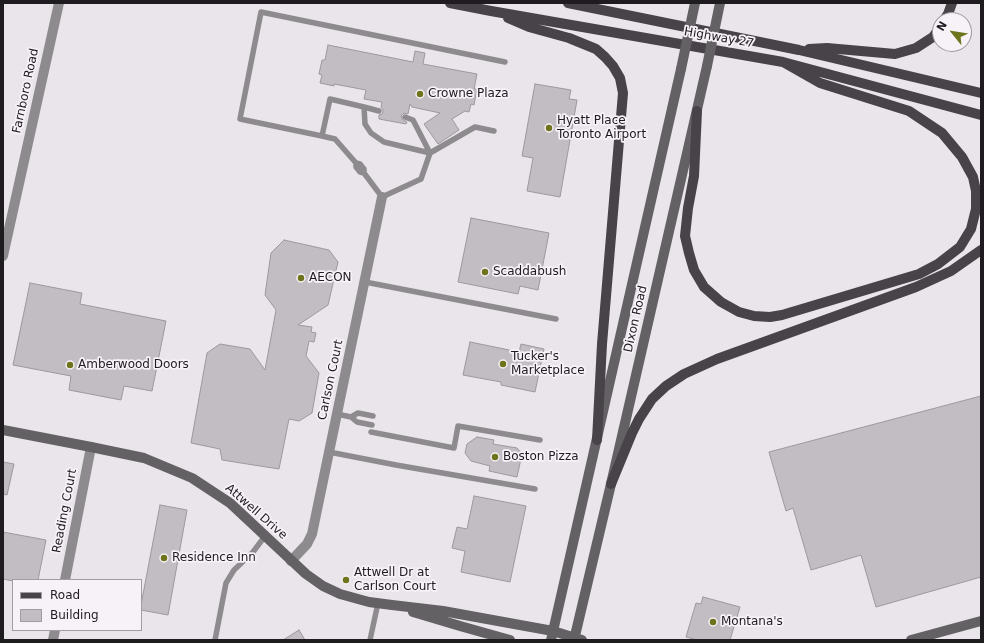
<!DOCTYPE html>
<style>
body{margin:0}
#map{position:relative;width:984px;height:643px;overflow:hidden;background:#eae4eb;font-family:"DejaVu Sans",sans-serif}
canvas{display:block}
.frame{position:absolute;inset:0;border:4px solid #1e1c1e;pointer-events:none}
.legend{position:absolute;left:12px;top:579px;width:130px;height:52px;box-sizing:border-box;background:#f7f1f8;border:1px solid #a09ca1;margin:0;padding:5px 7px;list-style:none;font-size:12px;color:#1e1c1e}
.legend li{display:flex;align-items:center;gap:8px;height:20px}
.legend b{width:20px;border:1px solid #a09ca1}
.north{position:absolute;left:932px;top:12px;width:40px;height:40px;box-sizing:border-box;background:#f7f1f8;border:1px solid #a09ca1;border-radius:50%;rotate:300deg;font-size:11px;font-weight:700;line-height:16px;text-align:center;color:#1e1c1e}
.north::after{content:'';display:block;margin:auto;width:14px;height:18px;background:#6e741b;clip-path:polygon(50% 0,100% 100%,50% 72%,0 100%)}
</style>
<div id="map">
<canvas width="984" height="643"></canvas>
<div class="frame"></div>
<ul class="legend">
<li><b style="height:5px;background:#474348"></b>Road</li>
<li><b style="height:11px;background:#c2bcc3"></b>Building</li>
</ul>
<div class="north">N</div>
</div>
<script>
const ctx = document.querySelector('canvas').getContext('2d');
ctx.lineJoin = 'round';
function fill(path, color) { ctx.fillStyle = color; ctx.fill(path, 'evenodd'); }
const shape = rows => new Path2D(rows.map(r => 'M' + r).join(''));
function strokePath(path, color, width, dash) { ctx.strokeStyle = color; ctx.lineWidth = width; ctx.lineCap = dash ? 'butt' : 'round'; ctx.setLineDash(dash || []); ctx.stroke(path); }
function write(font, color, halo, rows, align = 'center') {
  ctx.font = font + ' "DejaVu Sans",sans-serif'; ctx.lineWidth = 3.5; ctx.setLineDash([]); ctx.textBaseline = 'middle'; ctx.strokeStyle = halo; ctx.fillStyle = color; for (const [text, x, y, turn = 0] of rows) {
    ctx.save(); ctx.translate(x, y); ctx.rotate((+turn || 0) * Math.PI / 180); ctx.textAlign = isNaN(turn) ? turn : align; if (halo) ctx.strokeText(text, 0, 0); ctx.fillText(text, 0, 0); ctx.restore();
  }
}
const building = shape([
 [328,45,413,62,415,51,425,53,423,64,477,74,474,89,477,89,474,105,471,104,469,112,465,111,452,119,459,130,438,144,424,124,440,113,412,107,410,104,408,114,404,113,401,116,402,119,407,122,406,124,379,119,379,115,382,114,383,112,383,110,381,107,382,102,364,99,366,90,334,84,334,86,320,83,322,75,319,74,322,60,325,60,328,45],
 [535,84,571,90,569,99,577,100,560,197,527,191,533,158,522,156,535,84],
 [471,218,549,233,538,290,520,286,518,294,458,282,471,218],
 [284,240,329,250,338,262,328,305,298,325,312,327,311,332,316,333,314,342,309,341,306,356,319,373,312,413,299,421,289,419,279,469,222,460,220,449,191,443,207,353,220,344,250,349,265,370,276,310,265,295,271,253,284,240],
 [30,283,82,293,80,304,166,321,152,391,124,386,121,400,69,390,71,376,13,365,30,283],
 [470,342,519,352,521,344,544,349,535,392,501,385,501,382,463,375,470,342],
 [981,396,981,577,876,607,861,555,811,570,793,508,786,511,769,452,981,396],
 [477,437,494,440,493,444,517,448,522,454,517,477,489,471,490,466,471,461,465,453,467,444,477,437],
 [3,462,14,464,7,495,3,494,3,462],
 [474,496,526,506,510,582,461,572,465,551,452,548,457,527,467,529,474,496],
 [160,505,187,510,168,615,141,610,141,605,160,505],
 [3,532,46,540,38,580,13,580,13,581,3,579,3,532],
 [703,597,740,607,730,640,697,640,686,637,696,603,701,604,703,597],
 [299,630,305,640,283,640,299,630]
]);
const lane = shape([
 [364,107,379,111],
 [405,117,413,120,430,153],
 [322,136,240,119,261,12,505,62],
 [430,153,384,142,371,133,365,124,364,107,330,99,322,136,335,139,356,163,360,164,364,169,364,173,382,197,421,179,430,153,475,127,494,131],
 [356,163,356,167,360,172,364,173],
 [365,282,556,319],
 [337,414,351,417,357,422,372,425],
 [351,417,358,413,373,416],
 [371,432,454,448,458,426,540,440],
 [329,452,396,465,535,489],
 [215,640,226,583,234,570,253,552,265,536],
 [370,640,378,603]
]);
const street = shape([
 [3,256,59,3],
 [291,561,307,544,312,534,382,197],
 [65,580,91,447],
 [53,640,55,630]
]);
const secondary = shape([
 [3,430,91,447,144,458,192,478,230,503,306,574,323,586,340,594,358,599,369,602,392,605,443,611,553,631,582,640],
 [413,612,460,626,510,640],
 [551,640,681,69],
 [574,640,611,484,707,66],
 [911,640,981,621]
]);
const primary = shape([
 [450,3,491,11,783,62,981,115],
 [568,3,799,50,981,93],
 [508,18,529,27,569,38,596,49,605,57,613,66,620,78,623,93,602,344,597,440],
 [944,20,948,14,952,3],
 [809,49,827,48,895,54,916,48,933,37,940,27],
 [697,111,694,176,688,208,685,236,689,253,694,270,704,287,721,302,739,312,754,316,770,317,782,315,919,274,938,264,960,247,971,229,976,209,976,191,973,177,962,157,942,133,909,111,820,83,783,62],
 [611,484,632,433,639,419,652,399,666,386,684,374,717,359,916,287,951,271,981,250]
]);
const secondaryBridge = shape([
 [707,66,720,3],
 [681,69,695,3]
]);
const markers = [
 [420,94,4,"#6e741b"],
 [549,128,4,"#6e741b"],
 [485,272,4,"#6e741b"],
 [301,278,4,"#6e741b"],
 [503,364,4,"#6e741b"],
 [70,365,4,"#6e741b"],
 [495,457,4,"#6e741b"],
 [164,558,4,"#6e741b"],
 [346,580,4,"#6e741b"],
 [713,622,4,"#6e741b"]
];
const streetNames = [
 ["Highway 27",719,38,10],
 ["Farnboro Road",26,91,-78],
 ["Dixon Road",636,319,-77],
 ["Carlson Court",331,380,-78],
 ["Reading Court",65,511,-79],
 ["Attwell Drive",256,512,41]
];
const poiNames = [
 ["Crowne Plaza",428,94],
 ["Hyatt Place",557,121],
 ["Toronto Airport",557,135],
 ["Scaddabush",493,272],
 ["AECON",309,278],
 ["Tucker's",511,357],
 ["Marketplace",511,371],
 ["Amberwood Doors",78,365],
 ["Boston Pizza",503,457],
 ["Residence Inn",172,558],
 ["Attwell Dr at",354,573],
 ["Carlson Court",354,587],
 ["Montana's",721,622]
];
fill(building, '#c2bcc3');
strokePath(building, '#9d979e', 1);
strokePath(lane, '#8e8b8e', 5.5);
strokePath(street, '#8e8b8e', 10);
strokePath(secondary, '#646165', 10);
strokePath(primary, '#474348', 10);
strokePath(secondaryBridge, '#646165', 10);
for (const [x, y, r, color] of markers) { const dot = new Path2D(); dot.arc(x, y, r, 0, 2 * Math.PI); ctx.fillStyle = color; ctx.fill(dot); strokePath(dot, '#f7f1f8', 1.5); }
write('12px', '#1e1c1e', '#f7f1f8', streetNames);
write('12px', '#1e1c1e', '#f7f1f8', poiNames, 'left');
</script>
